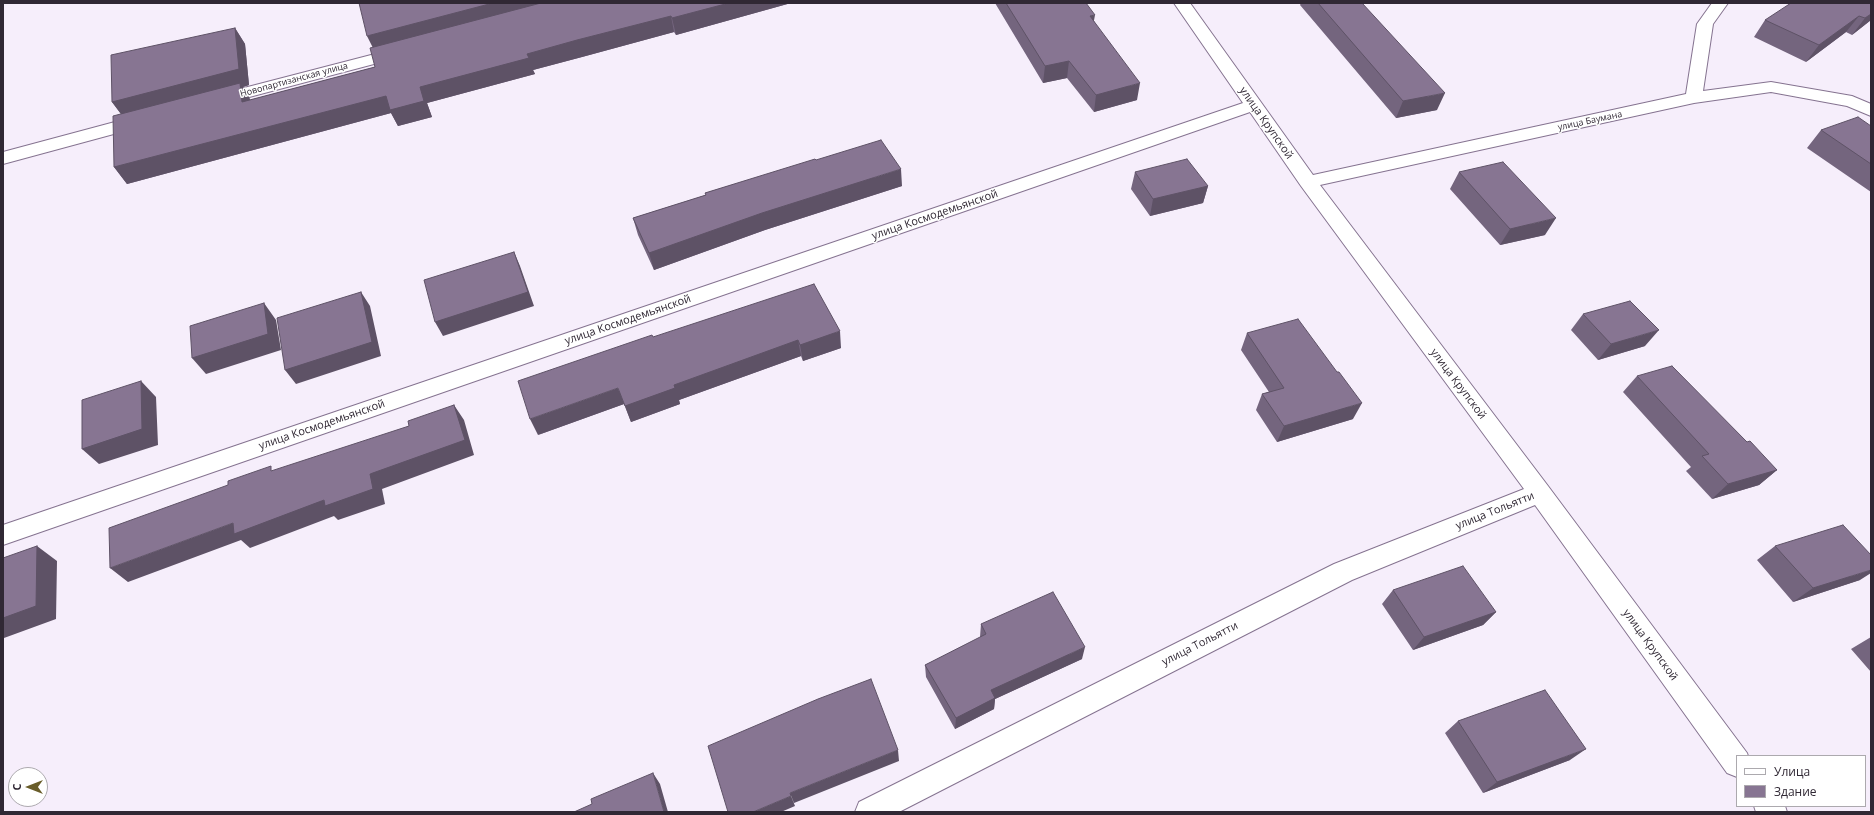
<!DOCTYPE html>
<meta charset="utf-8">
<style>
body{margin:0}
#map{position:relative;width:1874px;height:815px;overflow:hidden;background:#f6eefb;font-family:"Open Sans",sans-serif}
canvas{display:block}
.frame{position:absolute;inset:0;border:4px solid #302834;pointer-events:none}
.legend{position:absolute;left:1736px;top:755px;width:130px;height:52px;box-sizing:border-box;background:#fff;border:1px solid #aca9ae;margin:0;padding:5px 7px;list-style:none;font-size:12px;color:#302834}
.legend li{display:flex;align-items:center;gap:8px;height:20px}
.legend b{width:20px;border:1px solid #aca9ae}
.north{position:absolute;left:8px;top:767px;width:40px;height:40px;box-sizing:border-box;background:#fff;border:1px solid #aca9ae;border-radius:50%;rotate:270deg;font-size:11px;font-weight:700;line-height:16px;text-align:center;color:#302834}
.north::after{content:'';display:block;margin:auto;width:14px;height:18px;background:#695d2a;clip-path:polygon(50% 0,100% 100%,50% 72%,0 100%)}
</style>
<div id="map">
<canvas width="1874" height="815"></canvas>
<div class="frame"></div>
<ul class="legend">
<li><b style="height:5px;background:#fff"></b>Улица</li>
<li><b style="height:11px;background:#877592"></b>Здание</li>
</ul>
<div class="north">С</div>
</div>
<script>
const ctx = document.querySelector('canvas').getContext('2d');
ctx.lineJoin = 'round';
const shape = rows => new Path2D(rows.map(r => 'M' + r).join(''));
function strokePath(path, color, width, dash) { ctx.strokeStyle = color; ctx.lineWidth = width; ctx.lineCap = dash ? 'butt' : 'round'; ctx.setLineDash(dash || []); ctx.stroke(path); }
function fill(path, color) { ctx.fillStyle = color; ctx.fill(path, 'evenodd'); }
function write(font, color, halo, rows, align = 'center') {
  ctx.font = font + ' "Open Sans",sans-serif'; ctx.lineWidth = 3; ctx.setLineDash([]); ctx.textBaseline = 'middle'; ctx.strokeStyle = halo; ctx.fillStyle = color; for (const [text, x, y, turn = 0] of rows) {
    ctx.save(); ctx.translate(x, y); ctx.rotate((+turn || 0) * Math.PI / 180); ctx.textAlign = isNaN(turn) ? turn : align; if (halo) ctx.strokeText(text, 0, 0); ctx.fillText(text, 0, 0); ctx.restore();
  }
}
const minor = shape([
 [1174,3,1190,3,1313,175,1686,94,1697,24,1712,3,1728,3,1713,24,1703,91,1771,82,1852,96,1871,104,1871,116,1847,106,1771,92,1694,103,1320,185,1548,486,1747,753,1748,756,1737,756,1737,777,1727,773,1535,505,1352,580,899,812,855,812,859,802,1334,564,1524,489,1301,186,1250,112,3,545,3,525,1243,103,1174,3],
 [402,47,408,49,410,52,408,55,219,105,213,104,210,100,213,96,402,47],
 [141,115,147,117,150,121,147,125,3,164,3,152,141,115],
 [1754,806,1785,806,1787,812,1756,812,1754,806]
]);
const wall = shape([
 [359,3,791,3,676,35,674,32,582,57,533,70,535,74,427,103,432,117,398,126,391,113,127,184,114,167,121,114,112,102,235,28,245,44,249,85,243,87,250,100,375,67,373,47],
 [995,3,1086,3,1094,21,1137,100,1094,112,1067,78,1043,83],
 [1301,3,1362,3,1437,110,1396,118,1300,5],
 [1871,3,1871,20,1852,35,1846,32,1806,62,1754,37,1765,20],
 [1871,126,1871,192,1807,148,1821,130],
 [816,160,902,186,765,230,654,270,638,235,633,218,706,195,705,193],
 [1135,172,1208,186,1203,203,1150,216,1131,189],
 [1459,172,1545,235,1500,245,1450,189],
 [814,284,841,348,803,361,801,356,679,400,680,404,631,422,624,404,538,435],
 [1583,314,1645,346,1598,360,1571,330],
 [1247,333,1337,372,1353,419,1277,442,1256,410,1262,394,1269,392,1241,350],
 [1637,376,1747,442,1777,470,1759,485,1712,499,1686,471,1691,467,1623,392],
 [1775,546,1860,580,1793,602,1757,560],
 [1393,590,1496,612,1483,625,1413,650,1382,604],
 [981,624,1082,659,995,699,994,709,955,729,926,677,925,665,980,638,980,637],
 [1871,637,1871,672,1851,649],
 [1458,721,1570,760,1483,793,1445,733]
]);
const shadedWall = shape([
 [493,3,560,3,375,52,367,36],
 [729,3,791,3,676,35,672,18],
 [1871,14,1871,20,1852,35,1865,18],
 [1095,15,1092,31,1090,16],
 [671,16,674,32,582,57,533,70,535,74,427,103,432,117,398,126,391,113,127,184,114,167,420,87,527,54,577,40],
 [1859,16,1846,32,1806,62,1819,45],
 [235,28,245,44,249,85,243,87,250,99,252,118,124,118,112,102],
 [1069,61,1067,78,1043,83,1045,66],
 [1140,83,1137,100,1094,112,1096,95],
 [1445,93,1437,110,1396,118,1403,101],
 [901,169,902,186,765,230,654,270,649,253,762,213],
 [1208,186,1203,203,1150,216,1153,199],
 [1556,218,1545,235,1500,245,1510,229],
 [514,252,520,266,534,306,443,336,435,322],
 [361,292,370,306,381,356,296,384,285,370],
 [264,303,276,320,281,350,206,374,192,358],
 [1659,330,1645,346,1598,360,1611,344],
 [840,331,841,348,803,361,800,345],
 [798,340,801,356,679,400,680,404,631,422,625,406,674,385],
 [141,381,156,397,158,445,99,464,82,449],
 [618,388,624,404,538,435,530,419],
 [1362,403,1353,419,1277,442,1284,426],
 [454,405,464,420,474,455,382,489,385,504,338,520,334,516,250,548,241,540,128,582,110,568,233,523,324,500,370,474],
 [1777,470,1759,485,1712,499,1728,484],
 [37,546,57,561,56,619,4,638,3,637,3,618],
 [1871,570,1871,573,1860,580,1793,602,1813,588],
 [1496,612,1483,625,1413,650,1424,637],
 [1085,647,1082,659,995,699,994,709,955,729,956,718,991,690],
 [1586,749,1570,760,1483,793,1497,782],
 [898,750,899,761,794,803,790,793],
 [653,773,660,784,668,812,664,812],
 [791,796,795,806,781,812,753,812]
]);
const building = shape([
 [359,3,493,3,367,36,359,3],
 [541,3,729,3,672,18,671,16,577,40,527,54,529,58,420,87,424,101,390,110,386,96,114,167,113,116,240,83,242,102,375,67,370,48,541,3],
 [1006,3,1086,3,1095,15,1090,16,1140,83,1096,95,1069,61,1045,66,1006,3],
 [1318,3,1362,3,1445,93,1403,101,1318,3],
 [1791,3,1871,3,1871,14,1865,18,1859,16,1819,45,1765,20,1791,3],
 [235,28,239,69,112,102,111,55,235,28],
 [1858,117,1871,126,1871,164,1821,130,1858,117],
 [881,140,901,169,762,213,649,253,633,218,706,195,705,193,815,159,816,160,881,140],
 [1187,159,1208,186,1153,199,1135,172,1187,159],
 [1503,162,1556,218,1510,229,1459,172,1503,162],
 [514,252,528,292,435,322,424,280,514,252],
 [814,284,840,331,800,345,798,340,674,385,675,388,625,406,618,388,530,419,518,381,652,335,653,337,814,284],
 [361,292,372,342,285,370,277,318,361,292],
 [1630,301,1659,330,1611,344,1583,314,1630,301],
 [264,303,268,334,192,358,190,326,264,303],
 [1298,319,1337,372,1339,372,1362,403,1284,426,1262,394,1284,388,1247,333,1298,319],
 [1672,366,1747,442,1750,441,1777,470,1728,484,1702,456,1709,454,1637,376,1672,366],
 [141,381,142,429,82,449,82,400,141,381],
 [454,405,465,440,370,474,373,489,325,506,324,500,234,534,233,523,110,568,109,528,228,485,228,481,271,466,271,471,409,426,408,421,454,405],
 [1843,525,1871,555,1871,570,1813,588,1775,546,1843,525],
 [37,546,36,606,3,618,3,558,37,546],
 [1463,566,1496,612,1424,637,1393,590,1463,566],
 [1053,592,1085,647,991,690,995,698,956,718,925,665,986,634,981,624,1053,592],
 [871,679,898,750,790,793,791,796,753,812,728,812,708,746,818,699,871,679],
 [1545,690,1586,749,1497,782,1458,721,1545,690],
 [653,773,664,812,574,812,592,804,591,799,653,773]
]);
const farStreetnames = [
 ["Новопартизанская улица",294,80,-15],
 ["улица Баумана",1590,121,-12]
];
const streetNames = [
 ["улица Крупской",1266,123,55],
 ["улица Космодемьянской",935,215,-19],
 ["улица Космодемьянской",628,320,-19],
 ["улица Крупской",1458,384,53],
 ["улица Космодемьянской",322,425,-19],
 ["улица Тольятти",1495,511,-22],
 ["улица Тольятти",1200,644,-27],
 ["улица Крупской",1650,645,54]
];
strokePath(minor, '#857390', 2);
fill(minor, '#fff');
fill(wall, '#74657e');
fill(shadedWall, '#5e5266');
fill(building, '#877592');
strokePath(building, '#5e5266', 1);
write('9px', '#302834', '#fff', farStreetnames);
write('11px', '#302834', '#fff', streetNames);
</script>
